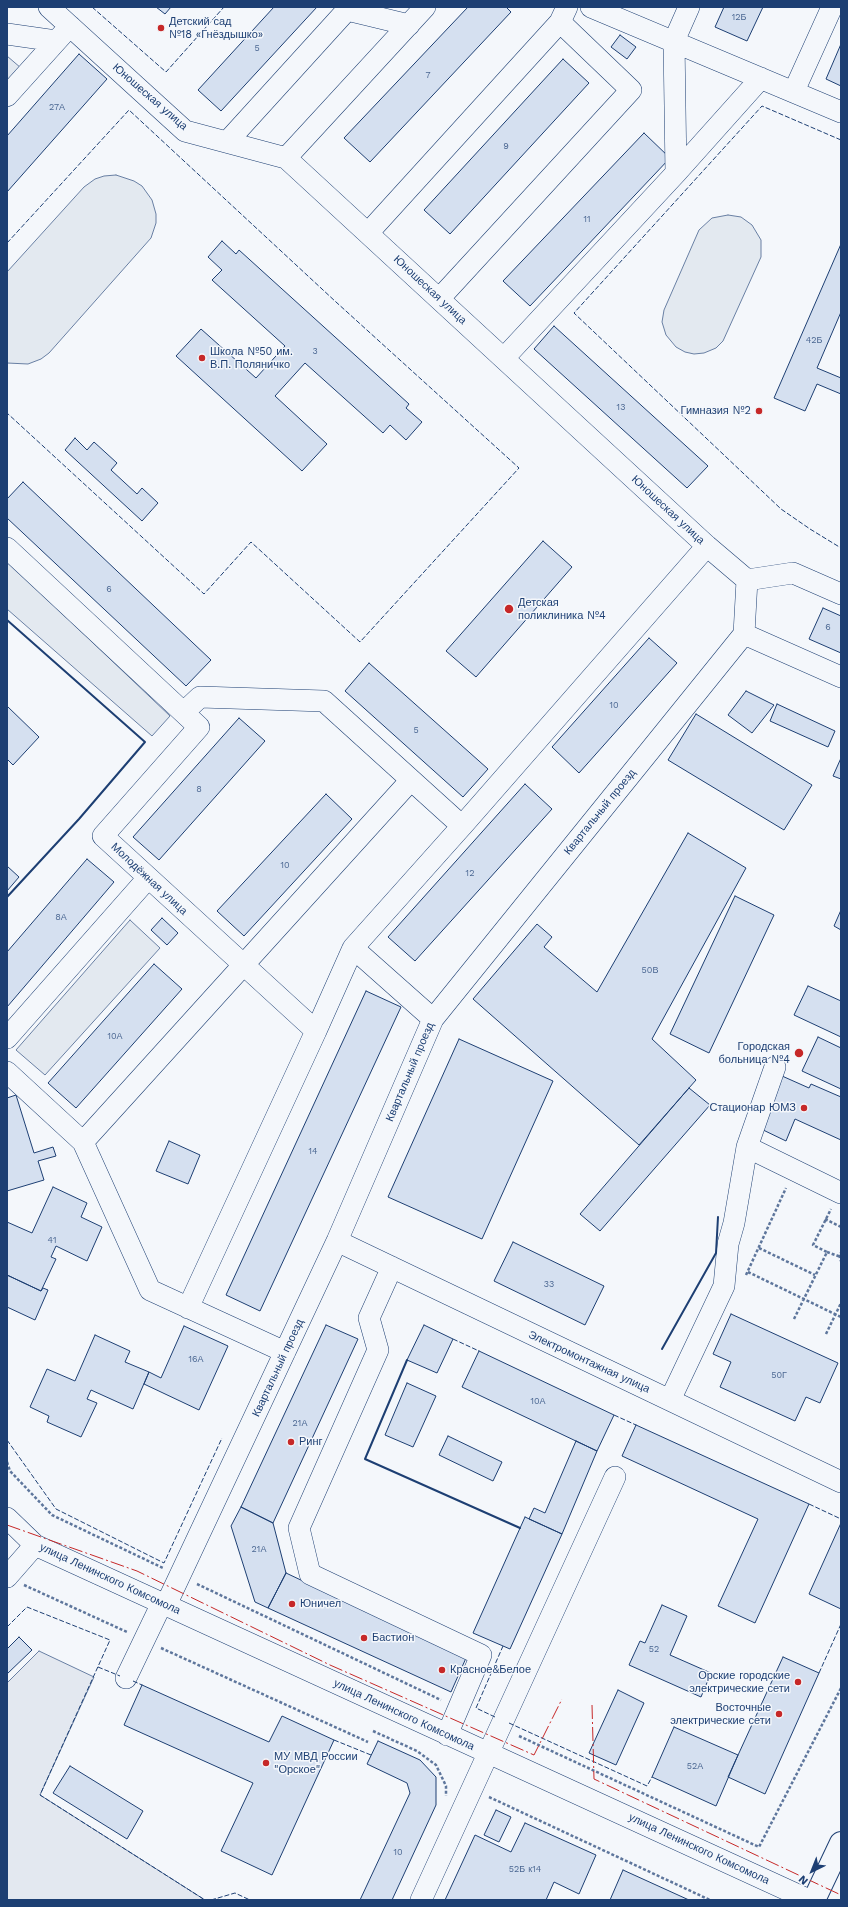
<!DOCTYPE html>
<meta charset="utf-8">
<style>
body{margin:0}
#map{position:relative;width:848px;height:1907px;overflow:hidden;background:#f4f7fb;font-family:"Work Sans",sans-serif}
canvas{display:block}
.frame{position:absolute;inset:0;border:8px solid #1d3f73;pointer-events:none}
.north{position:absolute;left:792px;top:1851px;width:40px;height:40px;-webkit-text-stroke:3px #f4f7fb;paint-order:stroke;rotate:223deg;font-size:11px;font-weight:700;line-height:16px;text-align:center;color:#1d3f73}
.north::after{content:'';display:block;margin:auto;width:14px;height:18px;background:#1d3f73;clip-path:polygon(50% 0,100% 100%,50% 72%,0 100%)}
</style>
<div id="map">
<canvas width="848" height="1907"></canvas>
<div class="frame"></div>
<div class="north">N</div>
</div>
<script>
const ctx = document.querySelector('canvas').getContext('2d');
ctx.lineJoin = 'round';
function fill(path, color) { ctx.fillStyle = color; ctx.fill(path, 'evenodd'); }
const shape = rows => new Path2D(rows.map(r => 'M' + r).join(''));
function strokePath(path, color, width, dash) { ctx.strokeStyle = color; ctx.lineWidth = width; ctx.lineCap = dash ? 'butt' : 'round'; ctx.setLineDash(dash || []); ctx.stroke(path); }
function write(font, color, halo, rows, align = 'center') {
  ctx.font = font + ' "Work Sans",sans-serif'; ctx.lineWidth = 3; ctx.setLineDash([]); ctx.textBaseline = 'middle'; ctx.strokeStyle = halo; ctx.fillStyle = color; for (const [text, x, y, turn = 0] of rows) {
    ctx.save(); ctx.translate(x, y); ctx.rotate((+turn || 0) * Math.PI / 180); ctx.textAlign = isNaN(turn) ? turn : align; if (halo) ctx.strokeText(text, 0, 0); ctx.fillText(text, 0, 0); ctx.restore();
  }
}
const green = shape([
 [7,56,21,68,7,83,7,56],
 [116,175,134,181,142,186,152,200,156,214,156,223,151,238,49,353,41,359,28,364,7,363,7,272,84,187,95,179,104,176,116,175],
 [728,215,741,217,752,225,761,240,761,257,723,341,716,348,704,353,694,354,685,352,676,347,666,335,662,322,664,310,699,230,712,218,728,215],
 [7,561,170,716,152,736,7,609,7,561],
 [130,920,160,948,45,1075,16,1050,130,920]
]);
const parking = shape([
 [39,1651,94,1677,40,1795,205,1900,7,1900,7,1683,39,1651]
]);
const building = shape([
 [156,7,171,7,165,14,156,7],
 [274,7,317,7,221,111,198,90,274,7],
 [468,7,506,7,511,12,370,162,344,138,468,7],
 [724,7,763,7,747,41,715,27,724,7],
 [620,35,636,47,627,59,611,47,620,35],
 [841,44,841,86,826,79,841,44],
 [79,54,107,79,7,192,7,136,79,54],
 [563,59,589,83,450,234,424,210,563,59],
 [644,133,670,158,530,306,503,281,644,133],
 [222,241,236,254,239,250,409,404,406,408,422,422,406,440,390,425,383,433,305,363,275,396,327,444,302,471,176,356,201,329,256,378,285,346,212,280,222,270,208,257,222,241],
 [841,244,841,312,817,368,841,378,841,394,817,384,805,411,774,398,841,244],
 [554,326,708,466,687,488,534,349,554,326],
 [75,438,87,450,94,442,117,463,111,470,137,494,142,488,158,503,142,521,65,450,75,438],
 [23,482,211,660,186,686,7,518,7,499,23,482],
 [543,541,572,567,476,677,446,651,543,541],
 [823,608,841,616,841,653,809,639,823,608],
 [649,638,677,663,579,773,552,747,649,638],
 [369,663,488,769,463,797,345,691,369,663],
 [746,691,774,705,752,733,728,715,746,691],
 [777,704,835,731,828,747,770,721,777,704],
 [7,706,39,737,13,765,7,759,7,706],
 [696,714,812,785,784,830,668,760,696,714],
 [239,718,265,741,159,860,133,837,239,718],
 [841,758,841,779,833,776,841,758],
 [525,784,552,809,415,961,388,937,525,784],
 [326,794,352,819,244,936,217,911,326,794],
 [688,833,746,868,652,1039,696,1080,639,1145,473,999,537,924,552,937,544,947,597,992,688,833],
 [87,859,114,882,7,1007,7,952,87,859],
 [7,866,19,877,7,891,7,866],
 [735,896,774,915,709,1053,670,1034,735,896],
 [841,910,841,930,834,926,841,910],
 [162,918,178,933,167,945,151,930,162,918],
 [154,964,182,989,76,1108,48,1083,154,964],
 [808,986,841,1001,841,1037,794,1015,808,986],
 [366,991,401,1007,260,1311,226,1295,366,991],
 [818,1037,841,1048,841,1089,802,1071,818,1037],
 [459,1039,553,1081,482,1239,388,1197,459,1039],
 [782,1076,809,1088,811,1084,841,1097,841,1140,795,1119,786,1141,759,1128,782,1076],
 [689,1088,710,1105,600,1231,580,1214,689,1088],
 [16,1095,34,1153,53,1147,56,1156,38,1161,44,1180,7,1191,7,1098,16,1095],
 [169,1141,200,1155,188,1184,156,1171,169,1141],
 [53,1187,87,1203,81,1217,102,1227,87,1261,56,1246,51,1257,56,1259,41,1291,7,1275,7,1222,32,1233,53,1187],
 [513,1242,604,1286,585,1325,494,1281,513,1242],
 [7,1275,41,1291,43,1288,48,1290,35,1320,7,1307,7,1275],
 [731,1314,838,1363,820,1403,806,1397,795,1421,720,1387,731,1362,713,1354,731,1314],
 [326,1325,358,1339,273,1523,241,1507,326,1325],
 [424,1325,453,1339,437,1373,407,1360,424,1325],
 [184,1326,228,1346,199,1410,144,1384,149,1372,161,1378,184,1326],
 [95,1335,130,1351,125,1362,149,1372,133,1409,91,1390,87,1399,97,1403,81,1437,47,1422,49,1416,30,1407,47,1369,75,1381,95,1335],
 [479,1351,614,1415,597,1451,462,1387,479,1351],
 [407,1383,436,1396,413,1447,385,1435,407,1383],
 [636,1425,809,1504,755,1623,718,1606,758,1519,622,1456,636,1425],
 [448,1436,502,1462,493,1481,439,1455,448,1436],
 [576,1441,597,1451,562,1534,529,1519,534,1508,545,1513,576,1441],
 [241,1507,273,1523,286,1573,268,1608,255,1602,231,1526,241,1507],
 [525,1517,562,1534,510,1649,473,1633,525,1517],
 [841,1523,841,1609,809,1594,841,1523],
 [286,1573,466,1658,451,1692,268,1608,286,1573],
 [662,1605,687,1616,670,1655,711,1673,701,1697,629,1665,640,1641,645,1643,662,1605],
 [19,1637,32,1650,7,1674,7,1649,19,1637],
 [783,1657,819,1673,765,1794,728,1777,783,1657],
 [142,1685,269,1742,282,1716,334,1740,272,1875,221,1851,253,1783,124,1725,142,1685],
 [618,1690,644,1703,616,1765,589,1753,618,1690],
 [674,1727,738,1755,716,1806,652,1777,674,1727],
 [378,1741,420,1760,436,1777,436,1805,392,1900,360,1900,410,1793,407,1783,367,1764,378,1741],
 [70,1766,143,1811,127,1839,53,1793,70,1766],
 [496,1810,511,1817,499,1842,484,1835,496,1810],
 [525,1823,596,1855,579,1894,554,1882,546,1900,445,1900,475,1835,511,1852,525,1823],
 [623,1870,689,1900,610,1900,623,1870]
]);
const path = shape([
 [825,1219,841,1227],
 [759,1248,815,1275],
 [827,1252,838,1256,841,1253],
 [839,1255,841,1261],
 [748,1272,841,1317],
 [746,1275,786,1188],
 [794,1319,827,1252,813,1245,831,1209],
 [826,1334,841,1303],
 [7,1462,10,1471,52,1515,163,1568],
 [197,1584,441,1700],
 [24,1585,127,1632],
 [161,1648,368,1742],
 [373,1731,417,1751,436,1765,446,1786,446,1796],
 [519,1736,759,1847,841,1688],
 [489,1797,710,1900]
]);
const minor = shape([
 [49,7,185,131,286,158,707,546,747,580],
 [591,7,841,112],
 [7,34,56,41],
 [794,91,832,7],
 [7,96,70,26],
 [227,142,347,10,409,25],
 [286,158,425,7],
 [676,173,674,41,689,7],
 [368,233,560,22,567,7],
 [439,299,631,90,560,22],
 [504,358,676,173,761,78],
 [7,548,199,727,103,836,316,1031,353,948,433,1019],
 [747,580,793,573,841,594],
 [744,634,747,580],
 [184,712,200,697,324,701,462,826,353,948],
 [462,826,707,546],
 [7,1038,148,878],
 [7,1072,83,1142,150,1290,285,1352],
 [83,1142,411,780],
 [747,1147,841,1193],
 [337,1241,841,1482],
 [392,1267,369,1318,378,1350,299,1528,310,1574,481,1655,447,1735],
 [188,1308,316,1031],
 [670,1400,724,1286,728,1244,734,1223,747,1147,775,1067],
 [7,1518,35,1545,809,1900],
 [7,1577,35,1545],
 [166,1605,337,1241,433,1019,744,634,841,677],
 [126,1678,162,1603],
 [421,1900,615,1477]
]);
const major = shape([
 [814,1900,841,1843]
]);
const fence = shape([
 [92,7,166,72,224,7],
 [841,140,762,106,574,313,781,509,810,529,841,548],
 [7,243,129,110,336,302,519,468,360,642,251,542,204,594,7,413],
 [453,1339,479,1351],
 [614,1415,636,1425],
 [7,1440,56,1509,164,1563,222,1438],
 [809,1504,841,1519],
 [7,1627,27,1607,110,1640,40,1795,205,1900],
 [98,1667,120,1676],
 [819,1673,841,1624],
 [133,1681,142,1685],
 [495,1717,476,1708,503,1646],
 [509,1723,647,1786,652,1777],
 [334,1740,371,1755],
 [211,1900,235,1893,250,1900]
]);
const wall = shape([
 [7,620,145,742,79,819,7,897],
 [662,1349,716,1253,718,1217],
 [407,1360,365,1459,520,1528]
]);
const power = shape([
 [7,1525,137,1571,330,1665,534,1755,562,1699],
 [592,1705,594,1779,841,1895]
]);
const markers = [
 [161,28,4,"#c62828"],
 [202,358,4,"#c62828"],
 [759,411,4,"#c62828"],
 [509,609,5,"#c62828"],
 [799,1053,5,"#c62828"],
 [804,1108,4,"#c62828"],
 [291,1442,4,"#c62828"],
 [292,1604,4,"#c62828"],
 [364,1638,4,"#c62828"],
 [442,1670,4,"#c62828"],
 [798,1682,4,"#c62828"],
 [779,1714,4,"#c62828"],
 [266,1763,4,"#c62828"]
];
const numberNames = [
 ["12Б",739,17],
 ["5",257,48],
 ["7",428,75],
 ["27А",57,107],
 ["9",506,146],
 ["11",587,219],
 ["42Б",814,340],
 ["3",315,351],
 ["13",621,407],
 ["6",109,589],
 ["6",828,627],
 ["10",614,705],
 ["5",416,730],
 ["8",199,789],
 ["10",285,865],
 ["12",470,873],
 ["8А",61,917],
 ["50В",650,970],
 ["10А",115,1036],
 ["14",313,1151],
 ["41",52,1240],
 ["33",549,1284],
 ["16А",196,1359],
 ["50Г",779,1375],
 ["10А",538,1401],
 ["21А",300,1423],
 ["21А",259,1549],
 ["52",654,1649],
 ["52А",695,1766],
 ["10",398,1852],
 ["52Б к14",525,1869]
];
const poiNames = [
 ["Детский сад",169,22],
 ["№18 «Гнёздышко»",169,35],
 ["Школа №50 им.",210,352],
 ["В.П. Поляничко",210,365],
 ["Гимназия №2",751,411,"right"],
 ["Детская",518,603],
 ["поликлиника №4",518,616],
 ["Городская",790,1047,"right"],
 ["больница №4",790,1060,"right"],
 ["Стационар ЮМЗ",796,1108,"right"],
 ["Ринг",299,1442],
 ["Юничел",300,1604],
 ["Бастион",372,1638],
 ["Красное&Белое",450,1670],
 ["Орские городские",790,1676,"right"],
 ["электрические сети",790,1689,"right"],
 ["Восточные",771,1708,"right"],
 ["электрические сети",771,1721,"right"],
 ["МУ МВД России",274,1757],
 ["\"Орское\"",274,1770]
];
const streetNames = [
 ["Юношеская улица",150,97,41],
 ["Юношеская улица",430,290,43],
 ["Юношеская улица",668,510,43],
 ["Квартальный проезд",600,812,-51],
 ["Молодёжная улица",149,879,43],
 ["Квартальный проезд",410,1072,-67],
 ["Электромонтажная улица",589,1362,25],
 ["Квартальный проезд",278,1368,-65],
 ["улица Ленинского Комсомола",110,1579,25],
 ["улица Ленинского Комсомола",404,1715,25],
 ["улица Ленинского Комсомола",699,1849,25]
];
fill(green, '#e3e9f0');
strokePath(green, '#687fa3', 1);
fill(parking, '#e3e8f0');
strokePath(parking, '#687fa3', 1);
fill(building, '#d5e0f0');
strokePath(building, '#1d3f73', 1);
strokePath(minor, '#1d3f73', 22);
strokePath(major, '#1d3f73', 24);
strokePath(path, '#5e769c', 2.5, [3, 2]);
strokePath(minor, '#f4f7fb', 21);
strokePath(major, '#f4f7fb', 22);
strokePath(fence, '#1d3f73', 1, [5, 2]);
strokePath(wall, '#1d3f73', 2);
strokePath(power, '#c62828', 1, [14, 3, 2, 3]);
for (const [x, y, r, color] of markers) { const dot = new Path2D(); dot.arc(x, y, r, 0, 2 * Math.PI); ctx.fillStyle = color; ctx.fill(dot); strokePath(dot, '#f4f7fb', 1.5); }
write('9px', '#4b6792', null, numberNames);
write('11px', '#1d3f73', '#f4f7fb', poiNames, 'left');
write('11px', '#1d3f73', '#f4f7fb', streetNames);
</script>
